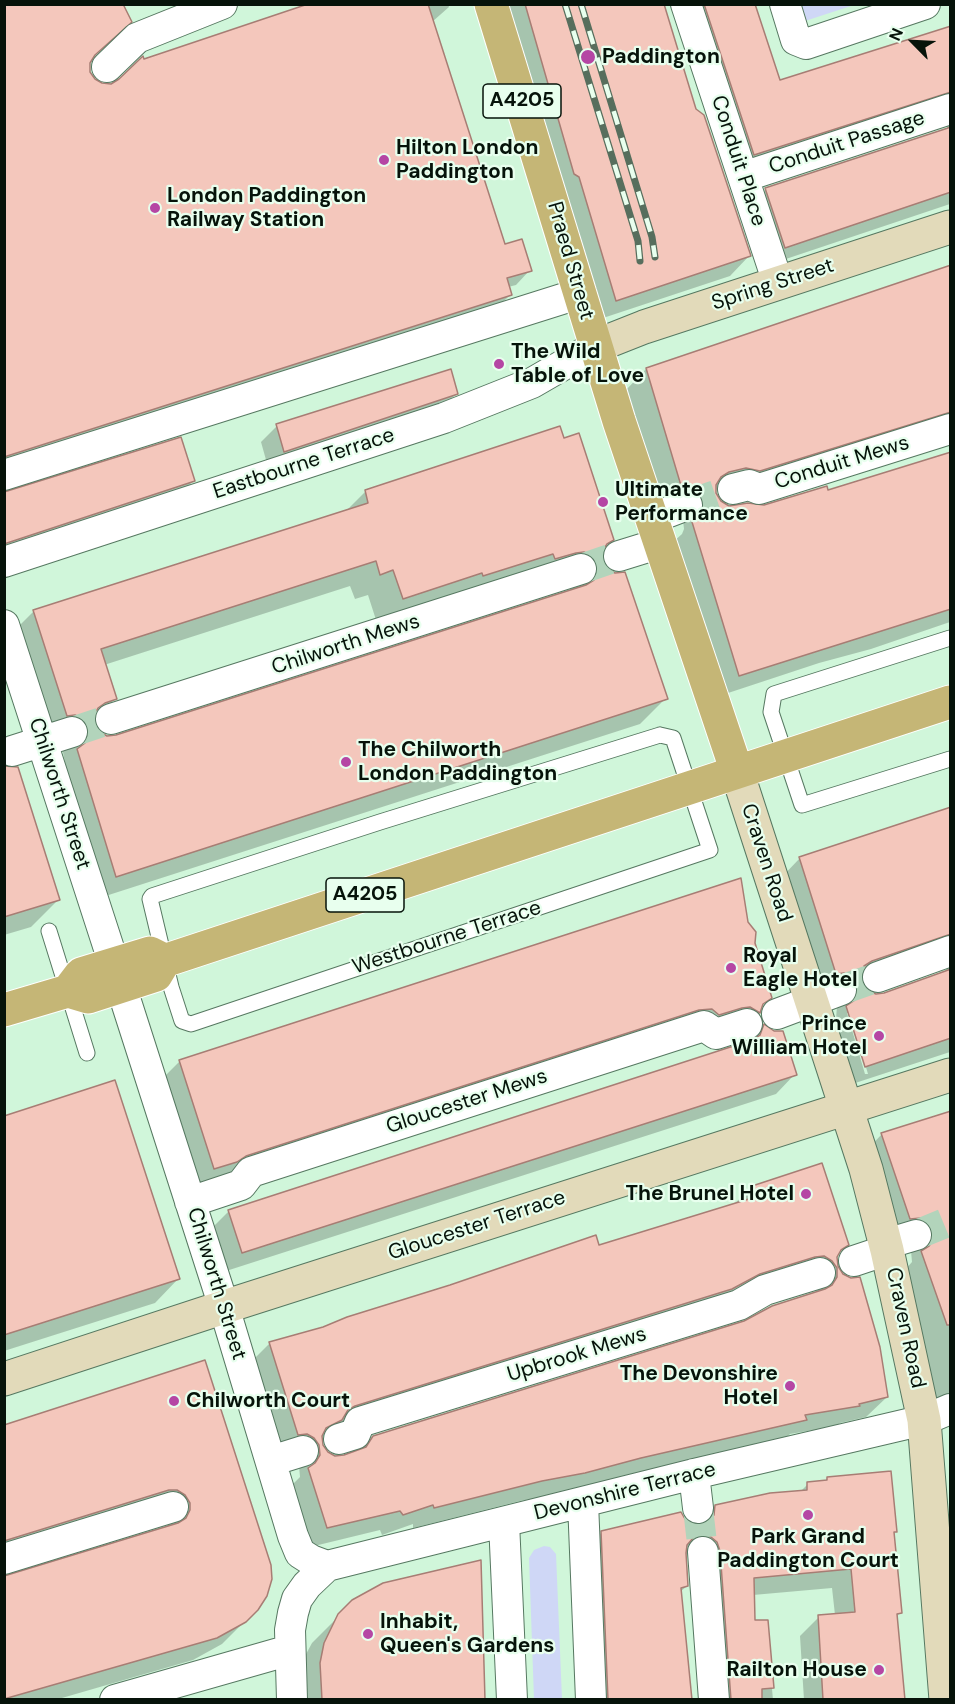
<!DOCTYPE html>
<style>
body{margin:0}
#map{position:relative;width:955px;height:1704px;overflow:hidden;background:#d0f6da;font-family:"DM Sans",sans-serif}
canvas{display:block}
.frame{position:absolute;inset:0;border:6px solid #06130a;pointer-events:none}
.north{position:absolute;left:883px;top:12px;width:60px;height:60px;-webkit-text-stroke:4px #e8ffee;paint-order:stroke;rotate:294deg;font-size:16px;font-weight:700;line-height:24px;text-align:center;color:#06130a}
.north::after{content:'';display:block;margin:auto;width:21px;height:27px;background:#06130a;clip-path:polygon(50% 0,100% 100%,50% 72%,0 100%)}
</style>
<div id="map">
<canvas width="955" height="1704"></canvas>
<div class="frame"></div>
<div class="north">N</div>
</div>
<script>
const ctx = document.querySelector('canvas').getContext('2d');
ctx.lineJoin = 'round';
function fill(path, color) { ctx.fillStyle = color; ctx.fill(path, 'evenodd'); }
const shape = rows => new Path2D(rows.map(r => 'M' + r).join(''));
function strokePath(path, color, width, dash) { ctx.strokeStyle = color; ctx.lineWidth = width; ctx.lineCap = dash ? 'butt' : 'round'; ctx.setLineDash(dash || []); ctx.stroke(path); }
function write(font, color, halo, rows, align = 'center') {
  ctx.font = font + ' "DM Sans",sans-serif'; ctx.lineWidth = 4.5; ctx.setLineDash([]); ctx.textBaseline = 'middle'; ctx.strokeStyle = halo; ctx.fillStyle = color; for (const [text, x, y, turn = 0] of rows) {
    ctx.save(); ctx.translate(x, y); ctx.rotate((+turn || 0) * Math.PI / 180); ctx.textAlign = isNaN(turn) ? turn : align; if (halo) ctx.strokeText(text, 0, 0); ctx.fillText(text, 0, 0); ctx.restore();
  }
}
const green = shape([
 [800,4,854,5,805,21],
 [544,1546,550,1547,556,1554,562,1699,534,1699,529,1558,534,1550]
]);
const shadow = shape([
 [4,4,92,57,89,62,89,71,93,80,102,85,111,85,144,61,314,4,448,4,449,7,432,22,504,246,530,270,516,285,508,287,511,294,496,309,4,466],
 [511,4,663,4,694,110,749,256,730,276,597,320,502,13],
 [678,4,754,4,779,82,950,27,950,204,765,266,746,209,766,189,947,130,947,123,734,174],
 [950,266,950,425,715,490,715,494,720,502,729,507,764,507,828,492,950,453,950,622,871,649,819,663,719,696,672,543,682,534,684,529,683,520,662,509,626,390,646,369],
 [456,394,440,410,268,467,261,442,277,426],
 [563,440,612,539,602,549,601,562,666,698,640,724,90,901,63,752,8,637,34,611,346,511,365,492],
 [568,582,573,591,117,737,106,737,99,733,93,721,115,699,104,665,350,586,355,599,368,595,377,623],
 [193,481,179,496,4,554,4,493],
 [4,768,58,900,31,927,4,935],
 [950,808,950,1052,843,1087,826,1029,836,1019,837,1006,822,994,779,880,800,858],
 [922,956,946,967,946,972,884,995,875,996,866,992,860,978],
 [847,1013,850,1013,868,1074,865,1074],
 [747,922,770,997,761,1006,759,1013,734,1037,725,1031,189,1193,155,1086,180,1061],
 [764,1026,773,1032,795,1074,776,1094,223,1272,210,1230,229,1211,746,1044],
 [950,1113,950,1405,939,1408,918,1324,901,1274,912,1262,911,1251,861,1156,882,1134],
 [4,1118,179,1278,155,1303,4,1351],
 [750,1189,847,1244,837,1254,836,1266,842,1275,887,1397,866,1417,840,1423,837,1426,790,1434,784,1440,563,1493,520,1501,413,1528,413,1524,382,1535,380,1530,306,1548,288,1489,300,1477,299,1466,277,1455,249,1364,270,1343,733,1205],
 [816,1288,817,1294,745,1323,374,1437,360,1451,344,1457,334,1457,327,1453,321,1445,321,1439,335,1425],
 [204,1362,257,1609,222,1644,193,1660,55,1700,4,1700,4,1577,168,1528,167,1524,4,1555,4,1427],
 [827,1478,895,1532,892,1534,900,1613,896,1617,904,1700,804,1700,800,1636,819,1617,835,1615,832,1588,753,1595,753,1622,766,1621,773,1700,711,1700,692,1555,684,1554,687,1586,680,1592,690,1700,589,1700,583,1551,602,1532,683,1520,690,1525,696,1526,716,1507,800,1492,808,1484,824,1482],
 [353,1602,484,1700,295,1700,305,1656,312,1643]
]);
const building = shape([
 [4,4,123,4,132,22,95,55,90,63,90,72,95,79,102,83,111,84,119,79,143,56,144,59,308,4,428,4,505,244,522,239,532,271,507,278,512,295,4,457,4,4],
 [525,4,664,4,696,109,704,115,751,256,616,301,579,177,574,174,525,4],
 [704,4,755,4,780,80,951,26,951,92,754,155,704,4],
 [951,127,951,192,785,248,765,188,951,127],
 [951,265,951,412,760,471,746,468,729,472,721,477,716,485,716,493,721,501,729,506,748,503,764,505,827,486,828,490,951,452,951,609,739,676,692,522,701,515,704,507,703,499,697,491,690,488,682,489,646,368,951,265],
 [451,369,458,394,284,452,276,424,451,369],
 [560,426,564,438,579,433,614,540,607,544,602,552,603,562,608,569,615,573,625,572,668,699,116,877,77,749,85,743,89,736,89,727,83,719,75,715,67,716,33,610,368,503,365,490,560,426],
 [584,552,592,556,598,564,598,573,594,580,586,585,116,735,107,736,100,732,95,725,94,716,98,708,105,703,117,699,101,649,376,561,380,575,393,570,403,599,482,573,483,576,553,554,555,559,576,553,584,552],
 [181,437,195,481,4,544,4,492,181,437],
 [4,766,18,767,60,900,4,917,4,766],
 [951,807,951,934,872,961,864,966,861,975,862,982,866,990,876,994,884,993,951,969,951,1038,865,1067,846,1006,855,1000,858,993,857,985,851,976,844,973,836,974,799,857,951,807],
 [741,878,748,922,756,932,755,943,772,998,763,1004,760,1013,750,1007,742,1008,719,1015,712,1009,699,1010,246,1156,237,1162,214,1169,179,1060,741,878],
 [764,1024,774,1031,783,1031,797,1075,242,1253,228,1210,752,1040,760,1035,764,1024],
 [115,1080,180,1279,4,1335,4,1116,115,1080],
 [951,1111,951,1325,947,1325,921,1251,929,1246,933,1240,932,1230,927,1222,921,1218,910,1219,881,1133,951,1111],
 [822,1163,849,1245,841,1250,837,1257,838,1266,843,1274,851,1278,860,1277,880,1347,888,1397,859,1404,860,1406,805,1415,807,1420,641,1458,585,1473,542,1481,434,1508,433,1505,403,1515,400,1511,327,1528,308,1468,315,1463,320,1455,319,1445,314,1438,307,1434,298,1435,269,1342,323,1327,347,1317,450,1285,596,1235,599,1245,752,1198,749,1187,822,1163],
 [824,1256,832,1261,837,1268,837,1277,832,1285,825,1289,772,1306,744,1321,373,1436,366,1447,344,1455,335,1456,328,1452,323,1445,322,1436,326,1428,342,1420,348,1410,355,1406,732,1289,760,1274,815,1257,824,1256],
 [205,1360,271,1565,272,1579,267,1596,258,1610,246,1622,217,1638,4,1699,4,1576,178,1523,186,1518,190,1510,190,1503,185,1495,177,1490,169,1490,4,1541,4,1425,205,1360],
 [891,1471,897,1532,894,1532,902,1613,897,1614,905,1700,823,1700,818,1615,855,1612,851,1569,754,1578,755,1620,768,1620,774,1688,762,1689,762,1700,731,1700,720,1551,717,1542,711,1537,702,1535,694,1537,687,1545,686,1553,688,1586,681,1588,692,1700,608,1700,601,1531,681,1512,685,1519,691,1524,701,1525,709,1521,714,1515,715,1505,770,1493,807,1490,807,1482,827,1480,827,1477,891,1471],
 [481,1560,485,1700,322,1700,320,1663,324,1643,338,1614,352,1600,383,1583,481,1560]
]);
const streetTunnel = shape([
 [687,505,733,489],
 [581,569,619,556],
 [72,732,111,719],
 [841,990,878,977],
 [916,1235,950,1221],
 [698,1508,703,1552]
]);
const lane = shape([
 [950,638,774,694,771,712,802,805,950,759],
 [660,735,673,738,710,850,191,1024,182,1021,171,987,150,899,152,896,380,822,660,735],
 [49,931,87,1053]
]);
const street = shape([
 [686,4,778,283],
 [785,4,796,40,806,44,925,4],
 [107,67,137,38,222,4],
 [743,177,950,109],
 [4,475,581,293],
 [733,489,749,485,759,489,950,429],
 [653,518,687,505],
 [619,556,661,543],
 [4,562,444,418,532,383,596,346],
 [4,625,114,964],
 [111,719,581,569],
 [12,751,72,732],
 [878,977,950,951],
 [121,986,224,1307,293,1536,300,1553,311,1560,327,1566],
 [777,1014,841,990],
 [190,1202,241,1185,251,1172,704,1026,716,1034,747,1024],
 [886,1244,916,1235],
 [854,1261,887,1250],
 [339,1439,355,1434,360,1422,739,1305,765,1290,820,1273],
 [271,1461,303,1451],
 [694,1474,698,1508],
 [583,1502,591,1700],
 [504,1522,512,1700],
 [703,1552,714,1700],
 [4,1559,173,1507],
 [115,1700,290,1650],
 [292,1700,290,1630,293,1613,297,1599,307,1585,327,1566,694,1474,924,1420,950,1409]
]);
const secondary = shape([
 [596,346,644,327,950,227],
 [737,772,866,1169,887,1250,924,1420,946,1700],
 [4,1379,224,1307,950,1075]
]);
const primary = shape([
 [491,4,619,421,737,772],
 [68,991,81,974,150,953,158,957],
 [4,1010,68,991,88,997,156,975,165,960,170,959,950,702]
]);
const rail = shape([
 [565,4,638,241,640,261],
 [581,4,652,237,655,257]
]);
const markers = [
 [588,57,8,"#b546a4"],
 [384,160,6,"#b546a4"],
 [155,208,6,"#b546a4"],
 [499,364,6,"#b546a4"],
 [603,502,6,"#b546a4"],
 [346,762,6,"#b546a4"],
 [731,968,6,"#b546a4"],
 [879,1036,6,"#b546a4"],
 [806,1194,6,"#b546a4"],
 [790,1386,6,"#b546a4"],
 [174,1401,6,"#b546a4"],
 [808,1515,6,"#b546a4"],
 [368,1634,6,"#b546a4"],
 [879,1670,6,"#b546a4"]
];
const shields = [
 [522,101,78],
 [365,895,78]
];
const shieldNames = [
 ["A4205",522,101],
 ["A4205",365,895]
];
const poiNames = [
 ["Paddington",602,57],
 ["Hilton London",396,148],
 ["Paddington",396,172],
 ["London Paddington",167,196],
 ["Railway Station",167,220],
 ["The Wild",511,352],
 ["Table of Love",511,376],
 ["Ultimate",615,490],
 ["Performance",615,514],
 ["The Chilworth",358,750],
 ["London Paddington",358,774],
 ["Royal",743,956],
 ["Eagle Hotel",743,980],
 ["Prince",867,1024,"right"],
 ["William Hotel",867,1048,"right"],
 ["The Brunel Hotel",794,1194,"right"],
 ["The Devonshire",778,1374,"right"],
 ["Hotel",778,1398,"right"],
 ["Chilworth Court",186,1401],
 ["Park Grand",808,1537,"center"],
 ["Paddington Court",808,1561,"center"],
 ["Inhabit,",380,1622],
 ["Queen's Gardens",380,1646],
 ["Railton House",867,1670,"right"]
];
const streetNames = [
 ["Conduit Passage",847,143,-18],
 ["Conduit Place",738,161,72],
 ["Praed Street",570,261,74],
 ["Spring Street",773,285,-18],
 ["Conduit Mews",842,463,-17],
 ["Eastbourne Terrace",304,464,-18],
 ["Chilworth Mews",346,645,-18],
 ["Chilworth Street",59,794,72],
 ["Craven Road",766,863,72],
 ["Westbourne Terrace",447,938,-18],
 ["Gloucester Mews",467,1102,-18],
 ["Gloucester Terrace",477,1226,-18],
 ["Chilworth Street",216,1284,73],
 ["Craven Road",905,1328,78],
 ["Upbrook Mews",577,1355,-17],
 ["Devonshire Terrace",625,1492,-14]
];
fill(green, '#cfd7f6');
fill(shadow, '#0003');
fill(building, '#f4c7bc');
strokePath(building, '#a77d74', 1.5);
strokePath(streetTunnel, '#b2d4bb', 30, [30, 15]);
strokePath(lane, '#567861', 17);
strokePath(street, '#567861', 32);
strokePath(secondary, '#567861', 35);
strokePath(primary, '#fff', 35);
strokePath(lane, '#fff', 15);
strokePath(street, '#fff', 30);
strokePath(secondary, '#e2daba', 33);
strokePath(primary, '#c5b676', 33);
strokePath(rail, '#576e5d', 7);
strokePath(rail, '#e8ffee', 4.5, [14]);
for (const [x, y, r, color] of markers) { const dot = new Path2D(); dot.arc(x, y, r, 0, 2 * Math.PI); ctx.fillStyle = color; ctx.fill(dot); strokePath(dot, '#e8ffee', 2); }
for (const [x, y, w] of shields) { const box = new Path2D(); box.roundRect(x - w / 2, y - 17, w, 34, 4.5); ctx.fillStyle = '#e8ffee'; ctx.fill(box); strokePath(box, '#06130a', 1.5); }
write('bold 20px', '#06130a', null, shieldNames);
write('bold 21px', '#06130a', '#e8ffee', poiNames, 'left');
write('21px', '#06130a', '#e8ffee', streetNames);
</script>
